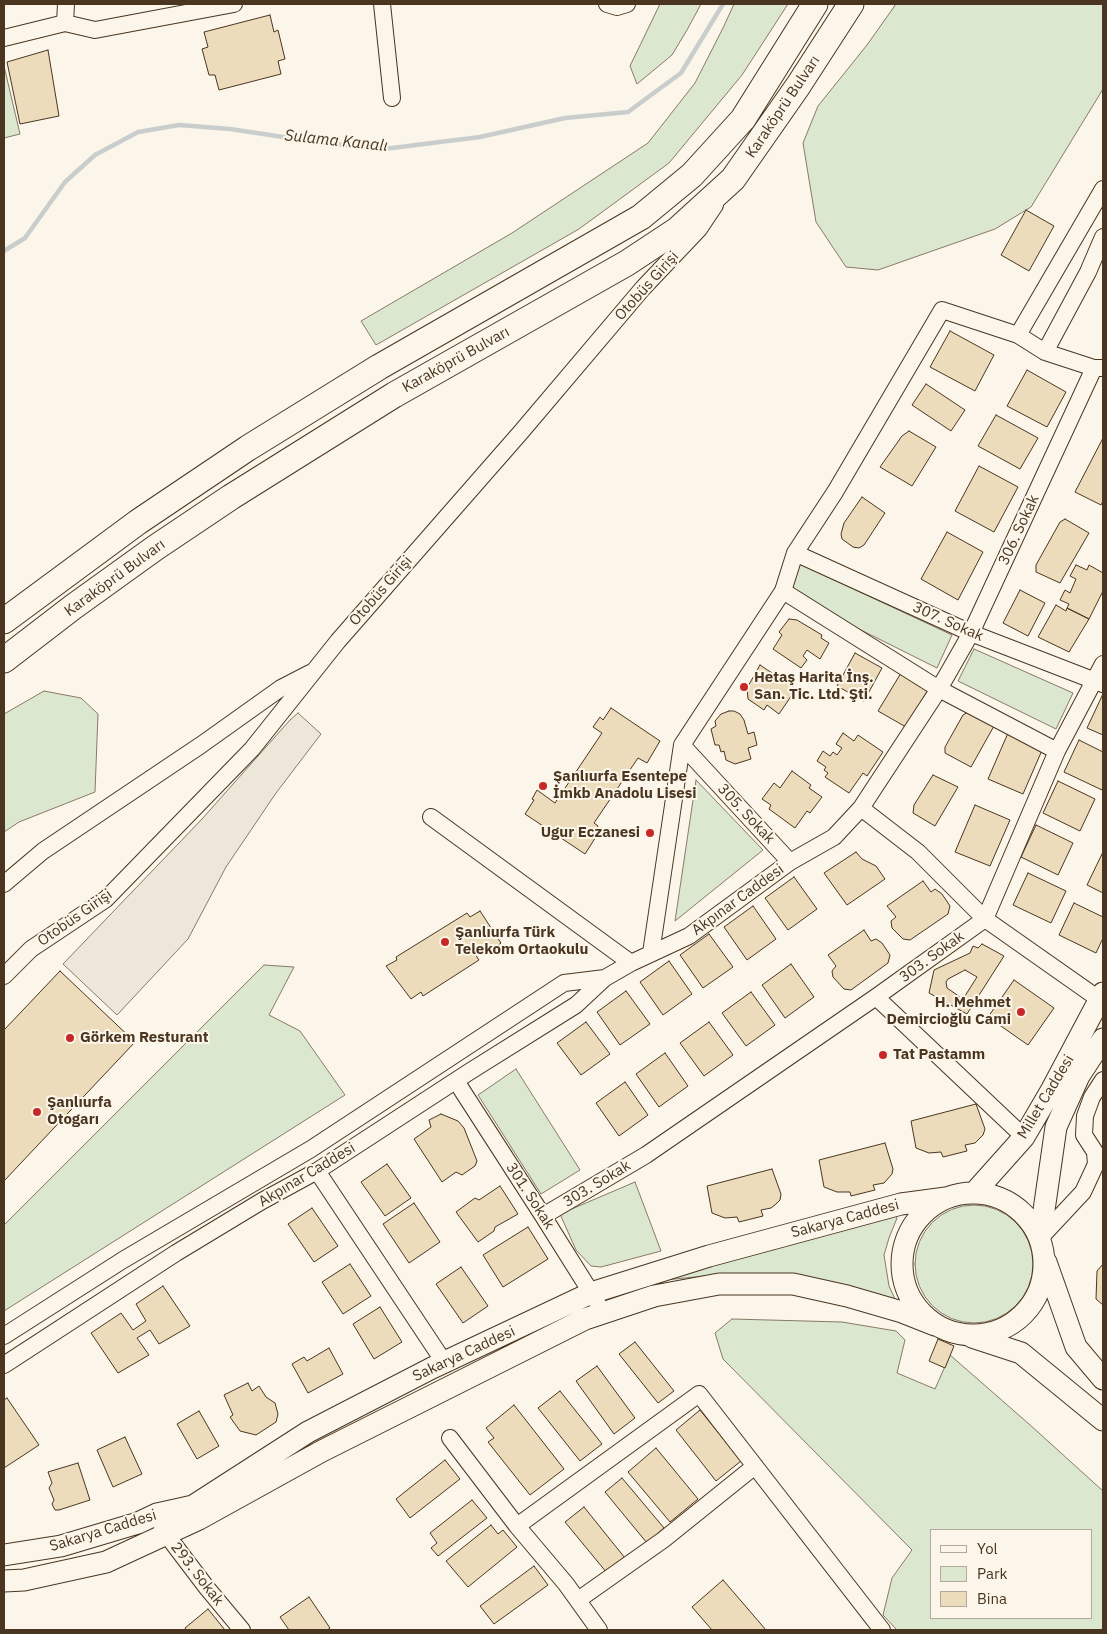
<!DOCTYPE html>
<meta charset="utf-8">
<style>
body{margin:0}
#map{position:relative;width:1107px;height:1634px;overflow:hidden;background:#fbf6e9;font-family:"IBM Plex Sans",sans-serif}
canvas{display:block}
.frame{position:absolute;inset:0;border:5px solid #4a3520;pointer-events:none}
.legend{position:absolute;left:930px;top:1529px;width:162px;height:90px;box-sizing:border-box;background:#fbf6e9;border:1px solid #b4a999;margin:0;padding:6px 9px;list-style:none;font-size:15px;color:#4a3520}
.legend li{display:flex;align-items:center;gap:10px;height:25px}
.legend b{width:25px;border:1px solid #b4a999}
</style>
<div id="map">
<canvas width="1107" height="1634"></canvas>
<div class="frame"></div>
<ul class="legend">
<li><b style="height:6px;background:#fbf6e9"></b>Yol</li>
<li><b style="height:14px;background:#dce7d0"></b>Park</li>
<li><b style="height:14px;background:#ecdcbc"></b>Bina</li>
</ul>
</div>
<script>
const ctx = document.querySelector('canvas').getContext('2d');
ctx.lineJoin = 'round';
function fill(path, color) { ctx.fillStyle = color; ctx.fill(path, 'evenodd'); }
const shape = rows => new Path2D(rows.map(r => 'M' + r).join(''));
function strokePath(path, color, width, dash) { ctx.strokeStyle = color; ctx.lineWidth = width; ctx.lineCap = dash ? 'butt' : 'round'; ctx.setLineDash(dash || []); ctx.stroke(path); }
function write(font, color, halo, rows, align = 'center') {
  ctx.font = font + ' "IBM Plex Sans",sans-serif'; ctx.lineWidth = 4; ctx.setLineDash([]); ctx.textBaseline = 'middle'; ctx.strokeStyle = halo; ctx.fillStyle = color; for (const [text, x, y, turn = 0] of rows) {
    ctx.save(); ctx.translate(x, y); ctx.rotate((+turn || 0) * Math.PI / 180); ctx.textAlign = isNaN(turn) ? turn : align; if (halo) ctx.strokeText(text, 0, 0); ctx.fillText(text, 0, 0); ctx.restore();
  }
}
const green = shape([
 [660,4,701,4,687,30,672,55,637,84,630,66,660,4],
 [734,4,788,4,742,75,669,163,579,229,376,345,361,321,512,233,648,143,695,83,723,28,734,4],
 [896,4,1103,4,1103,89,1031,207,995,229,878,270,846,267,816,222,803,143,818,106,867,45,896,4],
 [4,66,20,134,4,138,4,66],
 [798,563,952,635,937,668,783,591,798,563],
 [974,649,1073,693,1056,729,958,681,974,649],
 [44,691,81,698,98,714,95,792,19,822,4,832,4,714,44,691],
 [696,780,763,850,675,921,696,780],
 [264,965,294,967,269,1015,300,1031,345,1095,4,1311,4,1225,264,965],
 [516,1069,580,1170,541,1194,478,1095,516,1069],
 [635,1182,661,1251,601,1267,591,1266,576,1250,560,1214,635,1182],
 '915 1264a59 59 0 1 1 118 0a59 59 0 1 1-118 0Z',
 [895,1215,897,1218,889,1238,884,1255,889,1286,895,1299,705,1276,665,1280,714,1263,895,1215],
 [732,1319,842,1322,896,1331,905,1340,897,1373,935,1389,950,1355,1029,1424,1103,1491,1103,1630,897,1630,883,1615,892,1578,912,1550,723,1359,715,1333,732,1319],
 [931,1530,1091,1530,1091,1618,931,1618,931,1530]
]);
const parking = shape([
 [298,713,321,734,276,793,226,867,188,939,117,1015,63,964,202,819,290,720,298,713]
]);
const stream = shape([
 [4,251,25,238,65,182,95,155,138,132,179,125,230,129,323,143,384,149,480,137,565,118,628,112,681,73,723,4]
]);
const building = shape([
 [270,15,274,32,278,30,285,59,278,61,281,74,219,90,215,75,209,75,202,49,208,47,204,32,270,15],
 [48,50,59,116,20,124,7,62,48,50],
 [1026,210,1054,226,1029,271,1001,255,1026,210],
 [950,331,994,355,975,391,930,367,950,331],
 [1027,370,1066,392,1047,427,1007,406,1027,370],
 [926,384,965,410,951,431,912,405,926,384],
 [996,415,1038,438,1020,469,978,446,996,415],
 [909,431,936,447,912,486,880,467,902,436,909,431],
 [1103,438,1103,501,1101,505,1075,492,1103,438],
 [979,466,1018,487,994,532,955,511,979,466],
 [862,497,885,513,864,545,859,548,853,547,842,539,841,534,844,523,862,497],
 [1065,519,1089,533,1060,583,1036,572,1036,565,1060,522,1065,519],
 [947,532,983,552,958,600,921,579,947,532],
 [1076,565,1087,570,1089,565,1103,573,1103,591,1089,619,1067,608,1069,604,1060,600,1065,590,1070,593,1076,579,1070,576,1076,565],
 [1020,590,1045,603,1028,636,1003,623,1020,590],
 [1056,605,1066,611,1067,608,1089,619,1069,652,1038,637,1056,605],
 [789,619,797,620,822,635,821,638,829,643,820,659,807,650,803,656,807,660,801,668,773,649,782,635,779,632,789,619],
 [855,653,882,668,864,701,837,686,855,653],
 [760,665,796,689,779,714,767,705,764,710,748,699,747,688,760,665],
 [901,673,928,690,906,727,878,711,901,673],
 [1102,696,1103,697,1103,735,1087,728,1102,696],
 [611,708,660,741,647,763,638,758,594,823,598,826,596,830,599,832,585,854,525,814,534,800,532,799,537,790,555,803,602,733,593,727,600,717,603,720,611,708],
 [729,711,734,711,740,714,744,720,748,734,754,732,757,745,748,748,751,759,735,764,726,760,724,751,721,752,719,745,715,745,711,729,716,726,715,721,721,714,729,711],
 [968,712,994,726,971,767,945,753,945,747,963,715,968,712],
 [843,733,854,741,858,735,883,752,867,776,863,773,849,793,825,777,828,773,824,770,826,767,817,761,823,751,830,756,833,752,837,755,842,748,836,744,843,733],
 [1008,733,1043,748,1023,794,988,779,1008,733],
 [1079,740,1103,752,1103,786,1102,790,1064,772,1079,740],
 [792,771,811,785,809,788,822,797,810,813,807,811,795,828,769,809,771,805,762,799,774,783,780,788,792,771],
 [933,775,958,787,935,826,913,813,914,805,933,775],
 [1058,781,1095,799,1080,831,1043,813,1058,781],
 [975,805,1010,820,990,866,955,852,975,805],
 [1036,825,1073,843,1058,875,1021,857,1036,825],
 [856,852,862,859,876,866,885,879,847,905,824,873,856,852],
 [1102,854,1103,854,1103,893,1087,885,1102,854],
 [1028,873,1066,891,1051,923,1013,905,1028,873],
 [794,877,817,909,788,930,765,898,794,877],
 [923,881,931,892,935,889,942,894,950,906,948,914,910,940,903,939,892,928,891,921,896,917,887,906,923,881],
 [1074,903,1103,917,1103,938,1096,953,1059,935,1074,903],
 [753,906,776,939,747,960,724,927,753,906],
 [480,911,501,943,485,955,481,950,475,954,479,960,423,996,421,992,411,999,386,966,397,960,396,957,467,913,470,917,480,911],
 [864,930,871,941,876,939,882,943,890,955,888,963,851,990,844,989,833,977,832,971,836,966,828,955,864,930],
 [709,934,733,967,703,988,680,955,709,934],
 [982,944,1004,956,967,1014,929,993,934,970,970,953,973,946,978,948,982,944],
 [965,970,977,977,963,999,947,988,946,982,948,979,965,970],
 [669,961,692,994,663,1015,640,982,669,961],
 [791,964,814,997,785,1018,762,985,791,964],
 [60,971,135,1042,4,1181,4,1030,60,971],
 [1014,980,1054,1008,1028,1045,988,1017,1014,980],
 [626,991,650,1024,620,1045,597,1012,626,991],
 [751,992,775,1025,746,1046,722,1013,751,992],
 [586,1022,610,1054,581,1075,557,1043,586,1022],
 [709,1022,733,1055,704,1076,680,1043,709,1022],
 [665,1053,688,1086,659,1107,636,1074,665,1053],
 [625,1082,648,1115,619,1136,596,1103,625,1082],
 [976,1104,985,1129,983,1135,975,1143,965,1145,967,1151,943,1157,941,1152,929,1153,916,1148,911,1121,976,1104],
 [441,1114,458,1121,464,1128,477,1161,475,1166,462,1175,456,1172,442,1182,414,1139,431,1127,429,1120,441,1114],
 [885,1143,893,1169,892,1174,884,1183,873,1185,875,1190,851,1196,850,1192,837,1192,824,1187,819,1160,885,1143],
 [387,1164,411,1198,385,1216,361,1182,387,1164],
 [772,1169,781,1194,780,1200,776,1204,771,1208,761,1210,763,1216,739,1222,737,1217,725,1218,712,1213,707,1186,772,1169],
 [500,1186,518,1214,495,1227,494,1231,478,1242,456,1212,475,1198,479,1200,500,1186],
 [414,1203,440,1242,409,1263,383,1224,414,1203],
 [312,1208,338,1246,314,1262,288,1224,312,1208],
 [528,1227,548,1259,503,1287,483,1255,528,1227],
 [350,1264,371,1296,343,1314,322,1282,350,1264],
 [1103,1264,1103,1305,1096,1299,1097,1271,1103,1264],
 [461,1267,488,1306,463,1323,436,1284,461,1267],
 [163,1286,190,1326,159,1344,150,1330,137,1338,149,1355,118,1373,91,1333,121,1313,133,1330,146,1321,136,1304,163,1286],
 [380,1307,402,1342,374,1359,353,1324,380,1307],
 [938,1339,954,1346,945,1368,929,1361,938,1339],
 [635,1342,674,1391,658,1403,619,1354,635,1342],
 [329,1348,343,1374,308,1393,292,1364,304,1357,307,1361,329,1348],
 [597,1366,635,1418,614,1434,576,1381,597,1366],
 [248,1383,252,1391,259,1386,266,1397,275,1403,278,1414,276,1422,256,1435,240,1431,230,1417,233,1415,224,1395,248,1383],
 [560,1391,602,1444,580,1461,538,1408,560,1391],
 [7,1398,39,1445,4,1468,4,1400,7,1398],
 [514,1405,564,1469,530,1495,488,1442,494,1438,486,1428,514,1405],
 [700,1410,741,1461,716,1481,676,1430,700,1410],
 [199,1411,219,1446,197,1459,177,1424,199,1411],
 [125,1437,142,1474,113,1487,97,1450,125,1437],
 [656,1448,698,1499,670,1522,628,1472,656,1448],
 [445,1460,460,1479,410,1518,396,1499,445,1460],
 [78,1463,90,1500,59,1510,55,1510,52,1504,54,1500,49,1488,52,1483,48,1472,78,1463],
 [622,1478,664,1528,647,1543,605,1492,622,1478],
 [472,1500,487,1518,438,1556,431,1548,437,1543,430,1533,472,1500],
 [584,1507,625,1558,607,1573,565,1522,584,1507],
 [491,1525,498,1534,503,1530,517,1547,468,1587,446,1561,491,1525],
 [534,1566,548,1585,494,1624,480,1606,534,1566],
 [723,1580,766,1630,712,1630,692,1607,723,1580],
 [309,1597,330,1628,327,1630,289,1630,280,1617,309,1597],
 [208,1609,225,1630,186,1630,185,1628,208,1609]
]);
const minor = shape([
 [382,4,392,98],
 [607,4,617,7,627,4],
 [65,23,66,4],
 [4,38,65,23,95,30,234,4],
 [1018,335,1103,189],
 [1045,352,1088,272,1103,237],
 [795,553,971,633,1103,684],
 [783,591,939,689,1057,751],
 [682,745,790,862],
 [861,808,918,852,985,919,1103,1002],
 [431,817,631,963],
 [4,884,43,851,201,745,281,688,310,673],
 [651,953,682,745,783,591,795,553,835,492,942,310,1018,335,1045,352,1094,368,1103,368],
 [4,976,31,949,106,899,252,749,338,641,521,432,643,288,699,229,715,205],
 [876,997,1024,1137],
 [456,1081,543,1216,597,1302],
 [317,1171,444,1362],
 [543,1216,646,1155,876,997,985,919,1057,751,1103,664],
 [1040,1238,1083,1192,1096,1164,1095,1152,1084,1135,1085,1116,1092,1097,1103,1080],
 [4,1336,123,1260,311,1149,564,983,605,978],
 [4,1365,176,1253,262,1201,317,1171,469,1072,576,1005,605,978,631,963,689,936,790,862,834,837,861,808,939,689,971,633,1094,368],
 [450,1438,517,1526,566,1584,599,1630],
 [162,1526,166,1534,207,1588,242,1630],
 [517,1526,699,1394,882,1630],
 [578,1600,663,1540,755,1466]
]);
const major = shape([
 [974,1193,1024,1137,1052,1089,1103,993],
 '902 1264a71 71 0 1 1 142 0a71 71 0 1 1-142 0Z',
 [1040,1238,1056,1127,1079,1076,1103,1039],
 [1046,1262,1076,1347,1103,1379],
 [972,1337,1021,1353,1103,1420],
 [4,1555,61,1546,138,1523,157,1514,193,1506,308,1432,432,1368,591,1293,709,1256,901,1204,946,1198],
 [4,1581,24,1580,106,1562,199,1519,322,1451,585,1319,654,1296,719,1284,793,1284,847,1296,902,1312,935,1325]
]);
const highway = shape([
 [4,621,138,522,248,448,379,367,641,217,692,175,743,119,815,4],
 [4,660,73,607,155,548,231,497,394,395,627,263,677,230,733,179,798,86,851,4]
]);
const markers = [
 [744,687,5,"#c62828"],
 [543,786,5,"#c62828"],
 [650,833,5,"#c62828"],
 [445,942,5,"#c62828"],
 [1021,1012,5,"#c62828"],
 [70,1038,5,"#c62828"],
 [883,1055,5,"#c62828"],
 [37,1112,5,"#c62828"]
];
const streetNames = [
 ["Karaköprü Bulvarı",783,107,-56],
 ["Otobüs Girişi",647,286,-48],
 ["Karaköprü Bulvarı",456,360,-29],
 ["306. Sokak",1019,530,-65],
 ["Karaköprü Bulvarı",115,578,-36],
 ["Otobüs Girişi",381,591,-49],
 ["307. Sokak",948,622,24],
 ["305. Sokak",746,814,47],
 ["Akpınar Caddesi",738,900,-36],
 ["Otobüs Girişi",75,918,-35],
 ["303. Sokak",932,957,-36],
 ["Millet Caddesi",1046,1097,-59],
 ["Akpınar Caddesi",307,1175,-31],
 ["303. Sokak",597,1184,-31],
 ["301. Sokak",530,1196,57],
 ["Sakarya Caddesi",845,1219,-15],
 ["Sakarya Caddesi",464,1354,-25],
 ["Sakarya Caddesi",103,1531,-17],
 ["293. Sokak",197,1574,52]
];
const poiNames = [
 ["Hetaş Harita İnş.",754,678],
 ["San. Tic. Ltd. Şti.",754,695],
 ["Şanlıurfa Esentepe",553,777],
 ["İmkb Anadolu Lisesi",553,794],
 ["Ugur Eczanesi",640,833,"right"],
 ["Şanlıurfa Türk",455,933],
 ["Telekom Ortaokulu",455,950],
 ["H. Mehmet",1011,1003,"right"],
 ["Demircioğlu Cami",1011,1020,"right"],
 ["Görkem Resturant",80,1038],
 ["Tat Pastamm",893,1055],
 ["Şanlıurfa",47,1103],
 ["Otogarı",47,1120]
];
const waterNames = [
 ["Sulama Kanalı",336,141,6]
];
fill(green, '#dce7d0');
strokePath(green, '#887966', 1);
fill(parking, '#ede7d9');
strokePath(parking, '#887966', 1);
strokePath(stream, '#c9cecd', 4.5);
fill(building, '#ecdcbc');
strokePath(building, '#4a3520', 1);
strokePath(minor, '#4a3520', 18);
strokePath(major, '#4a3520', 23);
strokePath(highway, '#4a3520', 27);
strokePath(minor, '#fbf6e9', 16);
strokePath(major, '#fbf6e9', 21);
strokePath(highway, '#fbf6e9', 25);
for (const [x, y, r, color] of markers) { const dot = new Path2D(); dot.arc(x, y, r, 0, 2 * Math.PI); ctx.fillStyle = color; ctx.fill(dot); strokePath(dot, '#fbf6e9', 2); }
write('15px', '#4a3520', '#fbf6e9', streetNames);
write('bold 15px', '#4a3520', '#fbf6e9', poiNames, 'left');
write('italic 16px', '#4a3520', '#fbf6e9', waterNames);
</script>
